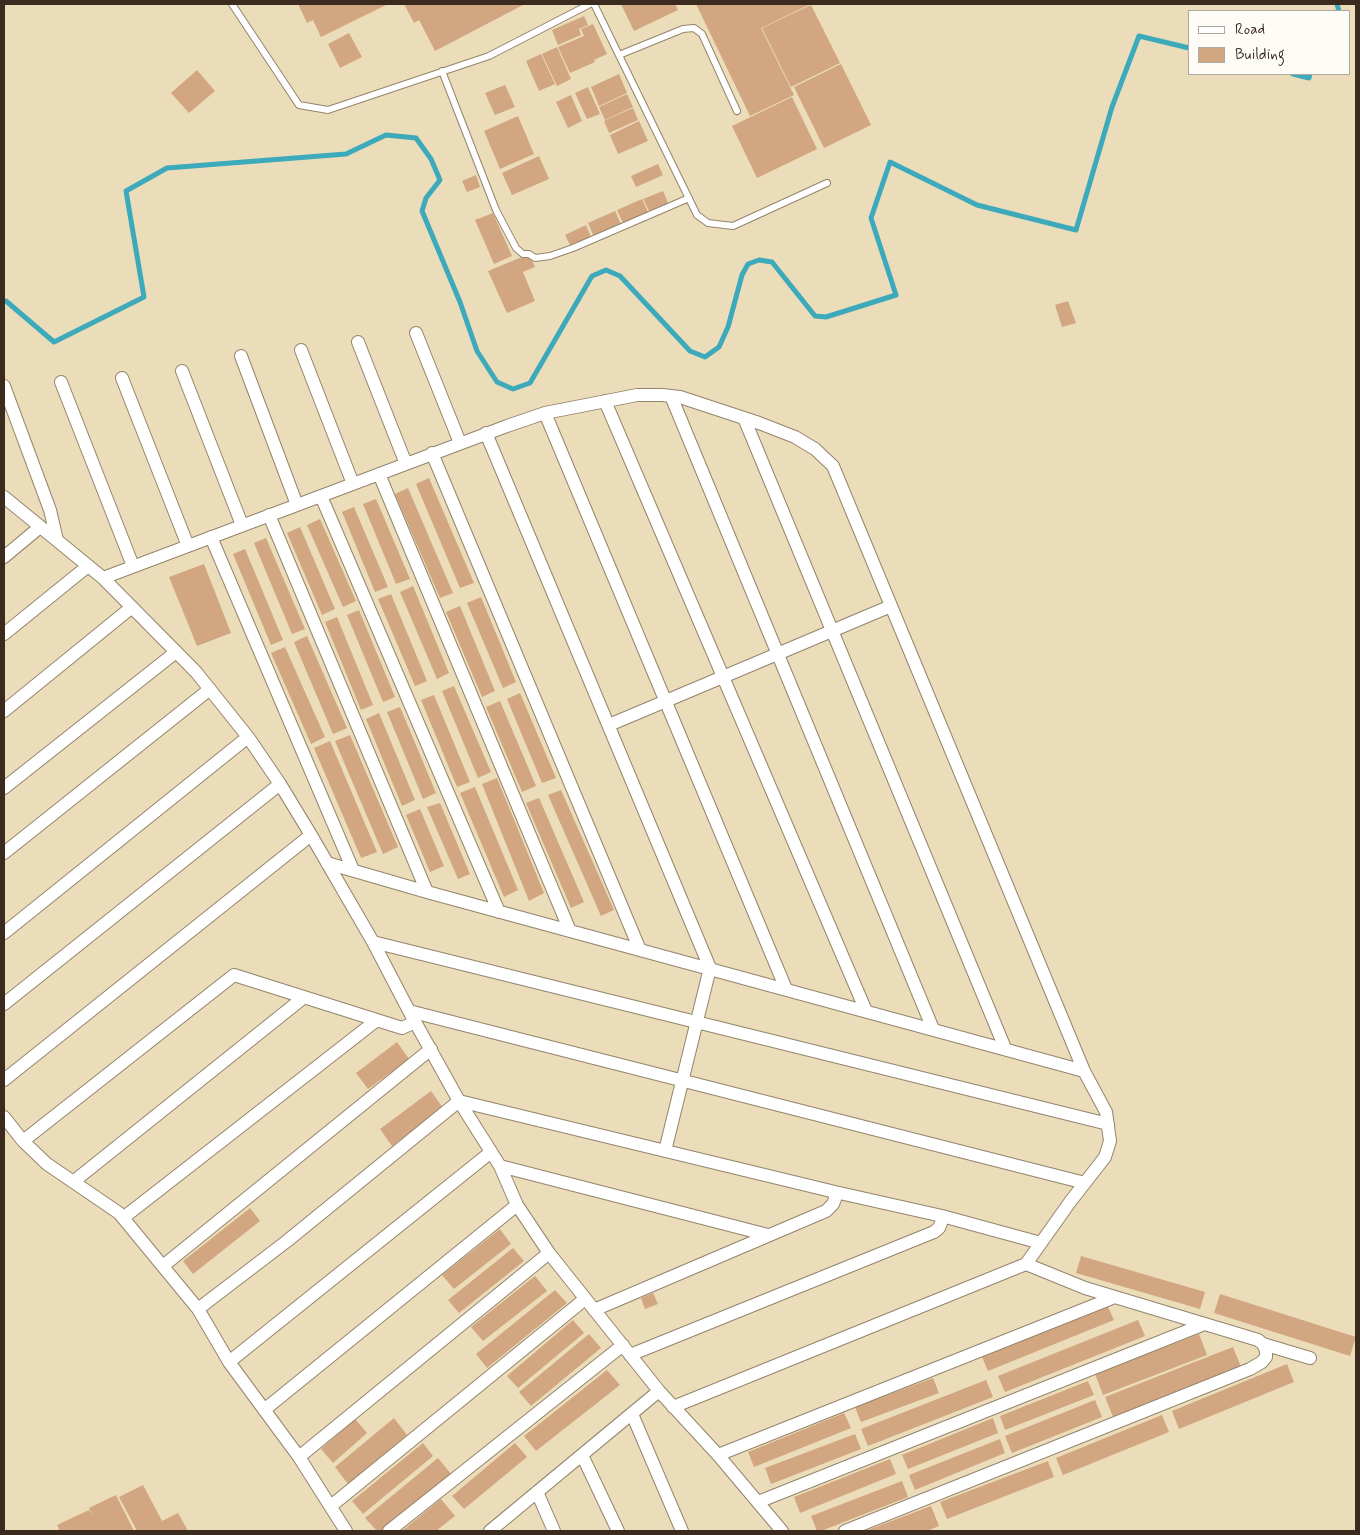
<!DOCTYPE html>
<style>
body{margin:0}
#map{position:relative;width:1360px;height:1535px;overflow:hidden;background:#ebddba;font-family:Mynerve,sans-serif}
canvas{display:block}
.frame{position:absolute;inset:0;border:5px solid #3b2a1e;pointer-events:none}
.legend{position:absolute;left:1188px;top:10px;width:162px;height:65px;box-sizing:border-box;background:#fdfcf7;border:1px solid #afa8a0;margin:0;padding:6px 9px;list-style:none;font-size:15px;color:#3b2a1e}
.legend li{display:flex;align-items:center;gap:10px;height:25px}
.legend b{width:25px;border:1px solid #afa8a0}
</style>
<div id="map">
<canvas width="1360" height="1535"></canvas>
<div class="frame"></div>
<ul class="legend">
<li><b style="height:6px;background:#fff"></b>Road</li>
<li><b style="height:14px;background:#d2a680"></b>Building</li>
</ul>
</div>
<script>
const ctx = document.querySelector('canvas').getContext('2d');
ctx.lineJoin = 'round';
const shape = rows => new Path2D(rows.map(r => 'M' + r).join(''));
function strokePath(path, color, width, dash) { ctx.strokeStyle = color; ctx.lineWidth = width; ctx.lineCap = dash ? 'butt' : 'round'; ctx.setLineDash(dash || []); ctx.stroke(path); }
function fill(path, color) { ctx.fillStyle = color; ctx.fill(path, 'evenodd'); }
const stream = shape([
 [1337,4,1339,11],
 [1293,74,1309,78,1310,74],
 [4,301,6,301,54,342,144,297,126,191,167,168,346,154,386,135,416,138,431,159,440,180,426,198,422,211,460,302,477,351,497,382,513,389,530,383,592,276,606,270,620,276,690,351,705,357,719,347,728,327,742,275,748,264,759,260,772,262,815,316,826,317,896,295,871,218,890,162,977,205,1076,230,1112,107,1139,36,1189,48]
]);
const building = shape([
 [298,4,386,4,386,5,321,37,313,20,307,23],
 [404,4,525,4,435,51,419,20,414,23],
 [621,4,675,4,678,10,634,31],
 [696,4,811,4,761,28,794,95,750,116],
 [811,5,840,63,791,87,762,28],
 [584,16,588,25,579,29,581,35,558,45,552,30],
 [593,24,607,54,594,60,595,62,570,73,558,47,584,36,581,29],
 [349,33,362,57,340,68,328,44],
 [557,47,571,79,557,86,542,54],
 [541,54,555,84,539,91,526,61],
 [841,64,871,125,824,148,794,87],
 [197,70,215,91,189,113,171,93],
 [619,74,627,93,599,106,591,87],
 [505,85,515,107,495,115,485,93],
 [588,87,600,114,587,119,575,93],
 [627,94,633,107,605,120,599,107],
 [571,95,582,121,568,128,556,102],
 [792,97,817,149,757,178,732,126],
 [633,108,638,120,609,133,604,121],
 [518,116,534,154,500,169,484,131],
 [639,121,648,141,618,154,610,135],
 [539,156,549,179,512,195,502,173],
 [658,164,663,175,636,187,631,176],
 [476,175,480,187,467,192,462,181],
 [663,191,668,203,649,211,643,199],
 [642,199,648,212,623,223,617,210],
 [615,211,621,224,594,237,588,223],
 [493,213,512,256,494,264,475,220],
 [586,225,591,237,571,247,565,235],
 [529,254,535,267,523,272,535,301,507,313,488,271],
 [1068,301,1076,323,1062,327,1055,305],
 [429,478,474,583,460,588,416,484],
 [408,488,453,593,440,598,395,494],
 [376,499,410,579,396,584,363,504],
 [354,507,388,587,375,592,342,512],
 [320,519,356,601,343,607,307,525],
 [300,527,335,609,322,615,287,533],
 [266,538,305,629,292,634,254,543],
 [245,549,283,640,271,645,233,554],
 [204,564,231,633,197,646,169,577],
 [413,586,449,673,437,679,400,592],
 [391,594,427,681,415,686,378,599],
 [481,597,516,682,503,688,467,603],
 [460,606,495,691,482,697,446,612],
 [359,610,395,697,383,702,347,615],
 [337,617,373,705,361,710,325,622],
 [307,636,347,728,333,734,294,642],
 [285,647,325,737,311,744,271,653],
 [454,686,491,772,478,778,442,691],
 [520,693,556,778,542,783,507,699],
 [434,695,470,782,457,787,421,700],
 [500,701,536,786,522,792,486,707],
 [400,707,436,793,423,799,387,712],
 [379,713,415,800,402,806,366,719],
 [350,735,398,847,383,854,335,741],
 [330,741,377,852,361,858,314,748],
 [497,778,544,893,529,901,482,784],
 [475,787,518,890,504,897,460,793],
 [561,790,614,910,601,916,548,795],
 [539,798,584,902,571,908,526,803],
 [440,803,470,874,458,879,427,807],
 [420,809,444,866,430,872,406,815],
 [397,1042,409,1059,368,1089,356,1073],
 [431,1091,443,1108,392,1146,380,1129],
 [250,1208,260,1221,193,1274,183,1261],
 [500,1229,511,1244,454,1289,442,1275],
 [513,1248,524,1261,459,1313,448,1300],
 [1081,1256,1205,1292,1200,1309,1076,1273],
 [535,1276,547,1291,483,1341,471,1327],
 [555,1290,567,1303,487,1368,476,1354],
 [653,1293,658,1304,645,1309,641,1298],
 [1220,1294,1356,1337,1350,1356,1214,1313],
 [1108,1307,1114,1320,988,1371,982,1357],
 [573,1320,584,1333,518,1388,507,1376],
 [1138,1320,1145,1336,1005,1392,998,1376],
 [589,1334,601,1348,531,1406,519,1392],
 [1199,1334,1207,1355,1103,1395,1095,1374],
 [1233,1347,1241,1367,1113,1417,1105,1397],
 [1287,1364,1294,1382,1179,1429,1172,1411],
 [607,1370,620,1385,536,1451,524,1436],
 [933,1378,939,1393,861,1422,855,1407],
 [986,1380,993,1397,868,1446,861,1429],
 [1088,1381,1094,1395,1005,1430,1000,1416],
 [1095,1400,1102,1417,1012,1453,1005,1436],
 [844,1413,851,1428,754,1467,748,1452],
 [1162,1415,1169,1432,1063,1475,1056,1458],
 [394,1418,407,1435,348,1484,335,1467],
 [993,1418,998,1433,908,1469,902,1455],
 [355,1419,367,1433,333,1463,321,1449],
 [855,1434,861,1449,771,1484,765,1468],
 [1000,1439,1005,1453,915,1490,909,1475],
 [423,1443,433,1456,363,1514,352,1501],
 [515,1443,527,1457,464,1509,452,1496],
 [438,1458,451,1474,381,1531,377,1531,365,1518],
 [890,1459,896,1474,800,1513,794,1497],
 [1048,1461,1054,1477,947,1519,940,1502],
 [902,1481,908,1497,821,1531,817,1531,811,1516],
 [143,1485,162,1521,178,1513,188,1531,137,1531,119,1497],
 [116,1495,134,1531,60,1531,57,1525,89,1510,93,1516,89,1508],
 [441,1499,455,1516,436,1531,402,1531],
 [931,1506,939,1526,927,1531,865,1531]
]);
const service = shape([
 [232,4,299,105,328,110,489,56,590,4],
 [594,4,697,215,708,223,733,226,827,183],
 [619,55,683,29,694,28,702,34,737,111],
 [442,71,496,210,516,248,523,254,529,254,535,258,550,256,573,248,689,198]
]);
const minor = shape([
 [416,333,460,443],
 [358,342,406,464],
 [301,350,353,484],
 [241,356,297,505],
 [182,371,242,525],
 [122,378,188,546],
 [61,382,133,566],
 [4,386,50,510,57,540],
 [671,396,933,1029],
 [605,401,866,1011],
 [545,413,786,989],
 [744,418,1005,1048],
 [486,433,710,968,665,1151],
 [432,453,640,950],
 [379,474,570,931],
 [321,496,499,912],
 [4,497,103,578,196,672,248,737,280,784,311,835,373,942,409,1011,459,1101,500,1166,517,1205,549,1253,659,1391,718,1455,782,1531],
 [269,515,427,892],
 [211,537,353,870],
 [4,557,40,527],
 [103,578,507,426,545,413,637,395,662,395,680,397,759,423,795,437,815,449,833,466,1084,1071,1106,1112,1110,1141,1105,1157,1070,1202,1026,1264,1085,1288,1258,1340,1263,1344,1266,1350,1266,1357,1262,1362,1250,1369,845,1531],
 [4,634,88,566],
 [4,711,132,607],
 [609,725,891,606],
 [4,788,176,652],
 [4,853,210,689],
 [327,863,427,892,1084,1071],
 [4,933,248,737],
 [373,942,1108,1124],
 [4,1004,280,784],
 [409,1011,1085,1183],
 [4,1080,311,835],
 [4,1117,23,1141,47,1164,119,1213,198,1309,229,1362,299,1457,346,1531],
 [23,1141,234,975,402,1028,415,1022],
 [500,1166,768,1235],
 [73,1182,303,998],
 [942,1216,1041,1243],
 [123,1218,377,1020],
 [163,1266,431,1049],
 [198,1309,287,1241,459,1101,835,1192,835,1199,833,1204,826,1211,594,1310],
 [1263,1344,1310,1358],
 [630,1355,934,1232,939,1228,941,1223,942,1216,835,1192],
 [229,1362,491,1152],
 [673,1407,1026,1264],
 [264,1410,517,1205],
 [632,1414,682,1531],
 [582,1455,618,1531],
 [718,1455,1115,1297],
 [299,1457,549,1253],
 [537,1492,554,1531],
 [758,1502,1202,1325],
 [331,1506,585,1299],
 [389,1531,623,1345],
 [490,1531,659,1391]
]);
strokePath(stream, '#3daabb', 5);
fill(building, '#d2a680');
strokePath(service, '#93846c', 8);
strokePath(minor, '#93846c', 14);
strokePath(service, '#fff', 6);
strokePath(minor, '#fff', 12);
</script>
